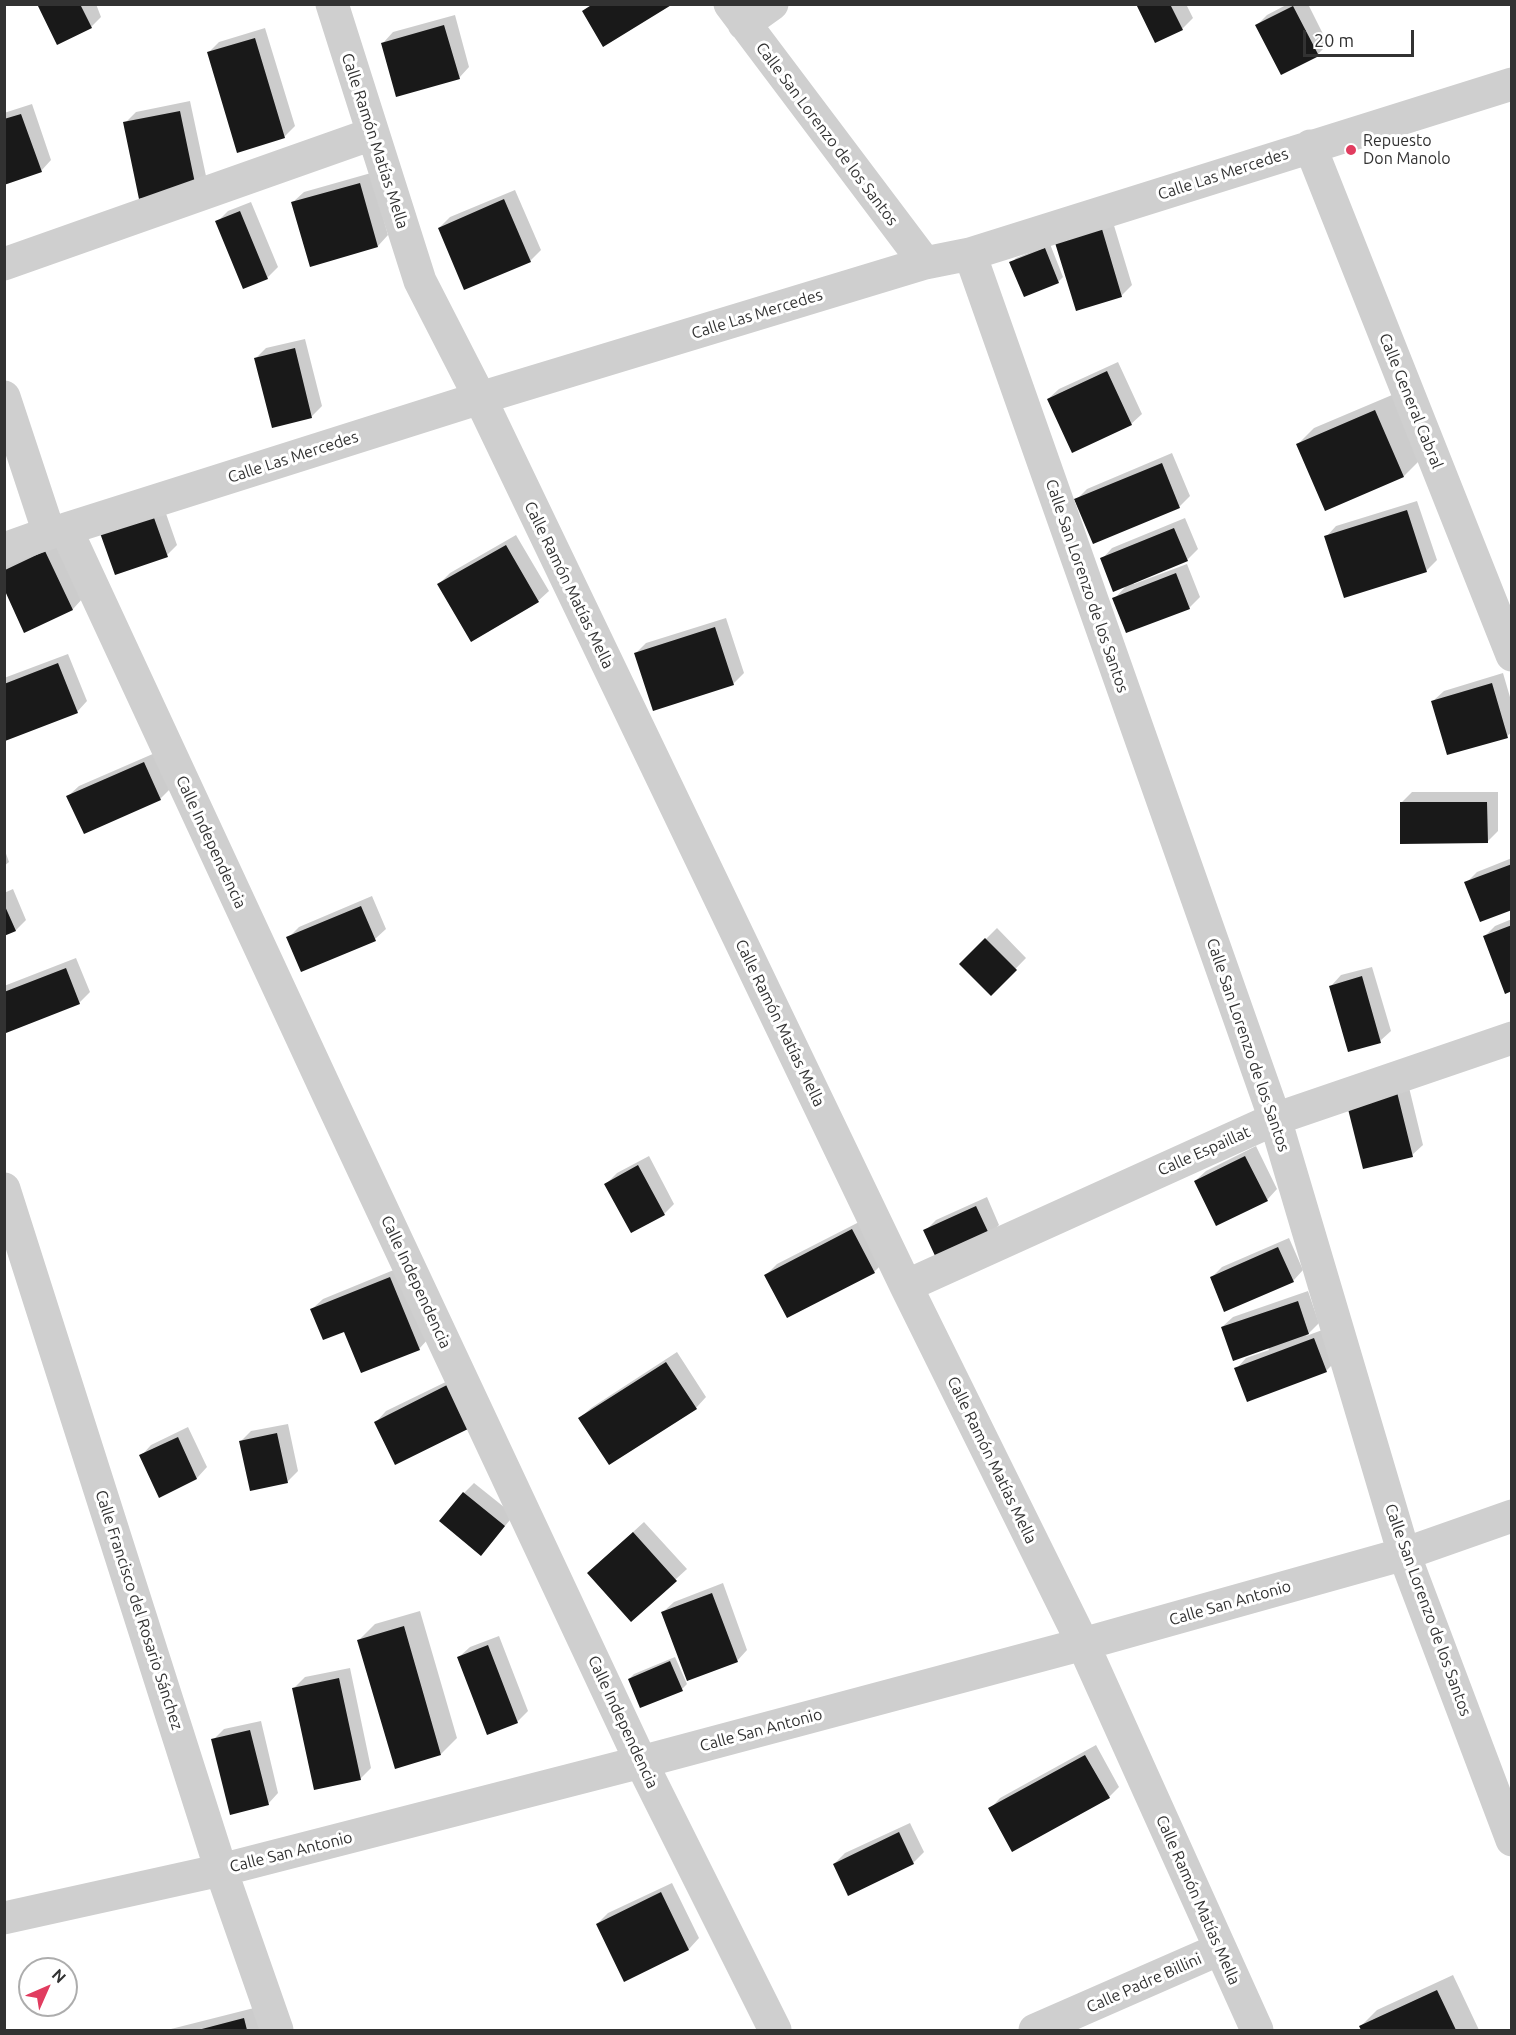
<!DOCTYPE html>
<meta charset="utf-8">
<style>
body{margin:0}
#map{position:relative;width:1516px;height:2035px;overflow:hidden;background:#fff;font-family:Ubuntu,sans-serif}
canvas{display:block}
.frame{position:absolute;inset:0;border:6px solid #323232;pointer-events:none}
.north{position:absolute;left:18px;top:1957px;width:60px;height:60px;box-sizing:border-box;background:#fff;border:2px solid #adadad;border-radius:50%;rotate:45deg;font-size:16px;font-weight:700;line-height:24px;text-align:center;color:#323232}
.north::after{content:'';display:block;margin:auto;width:21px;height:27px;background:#e13c5f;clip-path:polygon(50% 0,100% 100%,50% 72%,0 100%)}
.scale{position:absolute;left:1303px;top:30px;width:111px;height:27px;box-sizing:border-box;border:3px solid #323232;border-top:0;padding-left:8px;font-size:18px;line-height:21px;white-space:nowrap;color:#323232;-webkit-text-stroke:4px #fff;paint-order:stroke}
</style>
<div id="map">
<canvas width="1516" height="2035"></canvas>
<div class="frame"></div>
<div class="north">N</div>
<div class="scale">20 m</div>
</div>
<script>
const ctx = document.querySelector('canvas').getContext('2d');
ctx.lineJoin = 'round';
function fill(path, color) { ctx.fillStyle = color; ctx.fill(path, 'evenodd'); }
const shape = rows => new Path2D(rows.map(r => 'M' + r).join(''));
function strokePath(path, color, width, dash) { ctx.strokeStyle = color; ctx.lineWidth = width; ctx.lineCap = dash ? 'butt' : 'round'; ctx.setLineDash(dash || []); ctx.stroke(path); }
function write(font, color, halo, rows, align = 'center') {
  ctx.font = font + ' Ubuntu,sans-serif'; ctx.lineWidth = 6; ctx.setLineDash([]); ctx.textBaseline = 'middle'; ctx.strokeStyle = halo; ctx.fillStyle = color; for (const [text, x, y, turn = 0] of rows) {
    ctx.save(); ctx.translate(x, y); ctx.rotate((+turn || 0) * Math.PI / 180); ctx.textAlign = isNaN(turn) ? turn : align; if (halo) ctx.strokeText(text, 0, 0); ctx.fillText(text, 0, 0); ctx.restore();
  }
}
const shadow = shape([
 [39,4,96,4,101,17,91,27],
 [1138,4,1186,4,1193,18,1182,29],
 [1288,4,1308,4,1328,44,1318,54,1257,25,1267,15],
 [455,15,469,67,459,78,383,43,393,32],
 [265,28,295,126,284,137,209,52,219,42],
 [190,101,206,176,196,187,125,123,136,112],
 [32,104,51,160,41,171,4,183,4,113],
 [371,173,388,235,378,246,293,202,304,192],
 [515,190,541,250,530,261,439,228,450,217],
 [251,202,278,267,267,278,217,222,228,211],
 [1109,209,1132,285,1121,296,1054,233],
 [1050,244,1063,277,1058,282,1011,263,1016,258],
 [305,339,322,406,311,417,255,359,266,348],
 [1118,362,1142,414,1131,424,1048,399,1059,389],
 [1392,395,1420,460,1404,476,1298,444,1314,428],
 [1172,453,1190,496,1180,506,1094,542,1076,500,1087,489],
 [1417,501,1437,560,1426,571,1326,537,1336,526],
 [163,505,177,545,167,555,116,573],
 [1185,518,1198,549,1187,560,1133,582,1134,584,1187,564,1200,597,1189,608,1114,599,1129,583,1102,559,1112,548],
 [516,535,549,591,538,601,439,584,450,573],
 [56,541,83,598,73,609,25,631,4,587,4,567,9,563],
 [726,618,744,673,733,684,636,653,646,643],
 [68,654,87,701,77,712,6,739,4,735,4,678],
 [1503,673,1512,704,1512,732,1507,736,1433,701,1444,691],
 [155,753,171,788,160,799,68,796,79,786],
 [1412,792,1498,792,1498,831,1487,842,1401,803],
 [4,848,9,862,4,866],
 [1512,858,1512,908,1466,883,1477,872],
 [13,889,26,920,16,930,4,935,4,893],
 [372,896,386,929,375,939,288,938,299,927],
 [1512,919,1512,989,1485,936,1495,926],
 [997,928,1026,958,991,994,961,964],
 [76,958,90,992,79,1003,4,1024,4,986],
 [1372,967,1391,1031,1380,1041,1331,986,1341,975],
 [1405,1071,1423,1145,1412,1155,1364,1167],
 [1256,1146,1277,1189,1267,1200,1195,1181,1206,1171],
 [649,1156,674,1204,664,1214,606,1184,617,1173],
 [987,1197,999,1225,989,1235,925,1231,936,1220],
 [863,1220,885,1261,874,1272,766,1275,777,1264],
 [1289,1238,1303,1270,1293,1281,1211,1278,1222,1267],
 [401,1267,429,1338,419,1349,345,1330,312,1309,323,1299],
 [1308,1291,1319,1323,1306,1336,1325,1329,1337,1360,1326,1371,1236,1369,1246,1358,1269,1350,1268,1347,1222,1327,1233,1317],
 [677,1352,706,1397,696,1408,580,1418,591,1408],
 [460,1375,480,1416,376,1422,386,1411],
 [288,1424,298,1471,287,1482,240,1442,251,1431],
 [188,1427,207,1467,197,1478,160,1496,141,1456,151,1445],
 [474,1483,514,1515,491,1543,464,1493],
 [644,1522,687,1569,631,1620,599,1563],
 [723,1583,747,1650,737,1661,663,1612,674,1602],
 [420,1611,457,1738,441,1754,359,1640,375,1624],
 [499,1636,528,1711,517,1722,459,1657,470,1647],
 [675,1657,687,1684,682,1689,641,1706,629,1679,634,1674],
 [350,1668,371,1768,360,1779,294,1688,305,1677],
 [261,1721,278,1793,268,1804,213,1740,224,1729],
 [1096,1745,1119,1787,1109,1797,990,1809,1000,1798],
 [910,1823,924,1852,913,1863,834,1864,845,1853],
 [672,1883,699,1938,689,1949,625,1980,597,1924,608,1913],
 [1453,1975,1479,2030,1363,2030,1361,2026,1377,2010],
 [254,2008,260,2030,167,2030]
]);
const building = shape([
 [37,4,80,4,92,28,57,45],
 [593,4,673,4,603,47,582,11],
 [1136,4,1170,4,1183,30,1155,43],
 [1293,6,1319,56,1281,75,1255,25],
 [444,25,460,79,396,97,381,43],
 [255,38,285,138,237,153,207,52],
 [180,111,196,188,139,199,123,122],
 [21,114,42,172,4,185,4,119],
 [360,183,378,247,310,267,291,202],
 [504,199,531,262,464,290,438,228],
 [240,211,268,279,243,289,215,221],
 [1099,219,1122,297,1076,311,1052,233],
 [1045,248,1059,283,1024,297,1009,262],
 [295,348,312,418,272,428,254,358],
 [1107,371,1132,425,1072,453,1047,399],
 [1375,410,1404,477,1325,511,1296,444],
 [1162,463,1180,508,1093,544,1074,499],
 [1407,510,1427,572,1344,598,1324,536],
 [153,515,168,557,115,575,100,533],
 [1174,528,1188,561,1113,592,1100,558],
 [506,545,539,602,471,642,437,584],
 [45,551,73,610,24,633,5,591,5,570],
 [1176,573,1190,609,1126,633,1112,598],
 [715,627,734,685,653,711,634,653],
 [58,663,78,713,5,741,4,684],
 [1492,683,1508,738,1447,755,1431,701],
 [144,762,161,800,84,834,66,796],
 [1400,802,1487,802,1488,843,1400,844],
 [1512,864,1512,910,1480,922,1464,882],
 [4,904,16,931,4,936],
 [361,906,376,941,301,972,286,937],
 [1512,925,1512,991,1505,994,1483,936],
 [985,938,1017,970,991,996,959,964],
 [66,968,80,1004,6,1033,4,1029,4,992],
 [1362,976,1381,1043,1348,1052,1329,986],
 [1394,1080,1413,1157,1363,1169,1344,1093],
 [1245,1156,1268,1201,1216,1226,1194,1181],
 [638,1165,665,1215,631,1233,604,1184],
 [976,1206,990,1236,937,1260,923,1230],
 [852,1229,875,1273,787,1318,764,1275],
 [1278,1247,1294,1282,1224,1312,1210,1277],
 [390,1277,420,1350,361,1373,344,1332,323,1340,310,1309],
 [1298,1301,1309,1334,1233,1361,1221,1327],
 [1314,1338,1327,1372,1247,1402,1234,1368],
 [666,1362,697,1409,609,1465,578,1418],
 [449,1384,470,1428,395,1465,374,1422],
 [277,1433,288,1483,250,1491,239,1441],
 [178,1437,197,1479,159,1498,139,1455],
 [463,1492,505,1526,481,1556,439,1521],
 [633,1532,677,1581,631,1622,587,1573],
 [712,1593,738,1662,687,1681,661,1612],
 [404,1626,441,1755,395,1769,357,1640],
 [488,1645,518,1723,487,1735,457,1657],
 [670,1661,683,1691,640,1708,628,1679],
 [339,1678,361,1780,314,1790,292,1688],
 [250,1730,269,1805,230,1815,211,1739],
 [1085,1755,1110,1798,1012,1852,988,1808],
 [899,1832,914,1864,848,1896,833,1864],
 [661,1892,689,1950,624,1982,596,1924],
 [1437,1990,1456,2030,1361,2030,1359,2026],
 [244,2018,247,2030,198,2030]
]);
const street = shape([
 [332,4,420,281,480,398,906,1286,1083,1644,1257,2030],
 [730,4,925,263],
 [744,24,772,4],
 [1310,146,1512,655],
 [970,254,1275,1119,1404,1554,1512,1840],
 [4,264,372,134],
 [4,397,49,533],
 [66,529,328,1094,641,1762,775,2030],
 [4,549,49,533,66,529,480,398,925,263,970,254,1512,84],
 [4,1189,221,1870,277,2030],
 [906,1286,1275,1119,1512,1038],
 [4,1918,221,1870,641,1762,1083,1644,1404,1554,1512,1516],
 [1035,2030,1220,1949]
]);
const markers = [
 [1351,150,6,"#e13c5f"]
];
const streetNames = [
 ["Calle San Lorenzo de los Santos",827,134,53],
 ["Calle Ramón Matías Mella",375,141,72],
 ["Calle Las Mercedes",1223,174,-18],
 ["Calle Las Mercedes",757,314,-17],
 ["Calle General Cabral",1411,401,68],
 ["Calle Las Mercedes",293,457,-18],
 ["Calle Ramón Matías Mella",569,585,64],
 ["Calle San Lorenzo de los Santos",1087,586,71],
 ["Calle Independencia",211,842,65],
 ["Calle Ramón Matías Mella",780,1023,64],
 ["Calle San Lorenzo de los Santos",1248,1045,71],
 ["Calle Espaillat",1204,1151,-24],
 ["Calle Independencia",416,1282,65],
 ["Calle Ramón Matías Mella",992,1460,64],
 ["Calle San Antonio",1230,1603,-16],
 ["Calle Francisco del Rosario Sánchez",139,1610,72],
 ["Calle San Lorenzo de los Santos",1428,1610,70],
 ["Calle Independencia",623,1722,65],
 ["Calle San Antonio",761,1730,-15],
 ["Calle San Antonio",291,1852,-14],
 ["Calle Ramón Matías Mella",1198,1900,66],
 ["Calle Padre Billini",1144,1983,-24]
];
const poiNames = [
 ["Repuesto",1363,141],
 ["Don Manolo",1363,159]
];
fill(shadow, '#0003');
fill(building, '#191919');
strokePath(street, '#cfcfcf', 33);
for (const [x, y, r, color] of markers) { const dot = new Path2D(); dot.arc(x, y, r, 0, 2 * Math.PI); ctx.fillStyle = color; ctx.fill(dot); strokePath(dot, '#fff', 2); }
write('16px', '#323232', '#fff', streetNames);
write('16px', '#323232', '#fff', poiNames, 'left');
</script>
